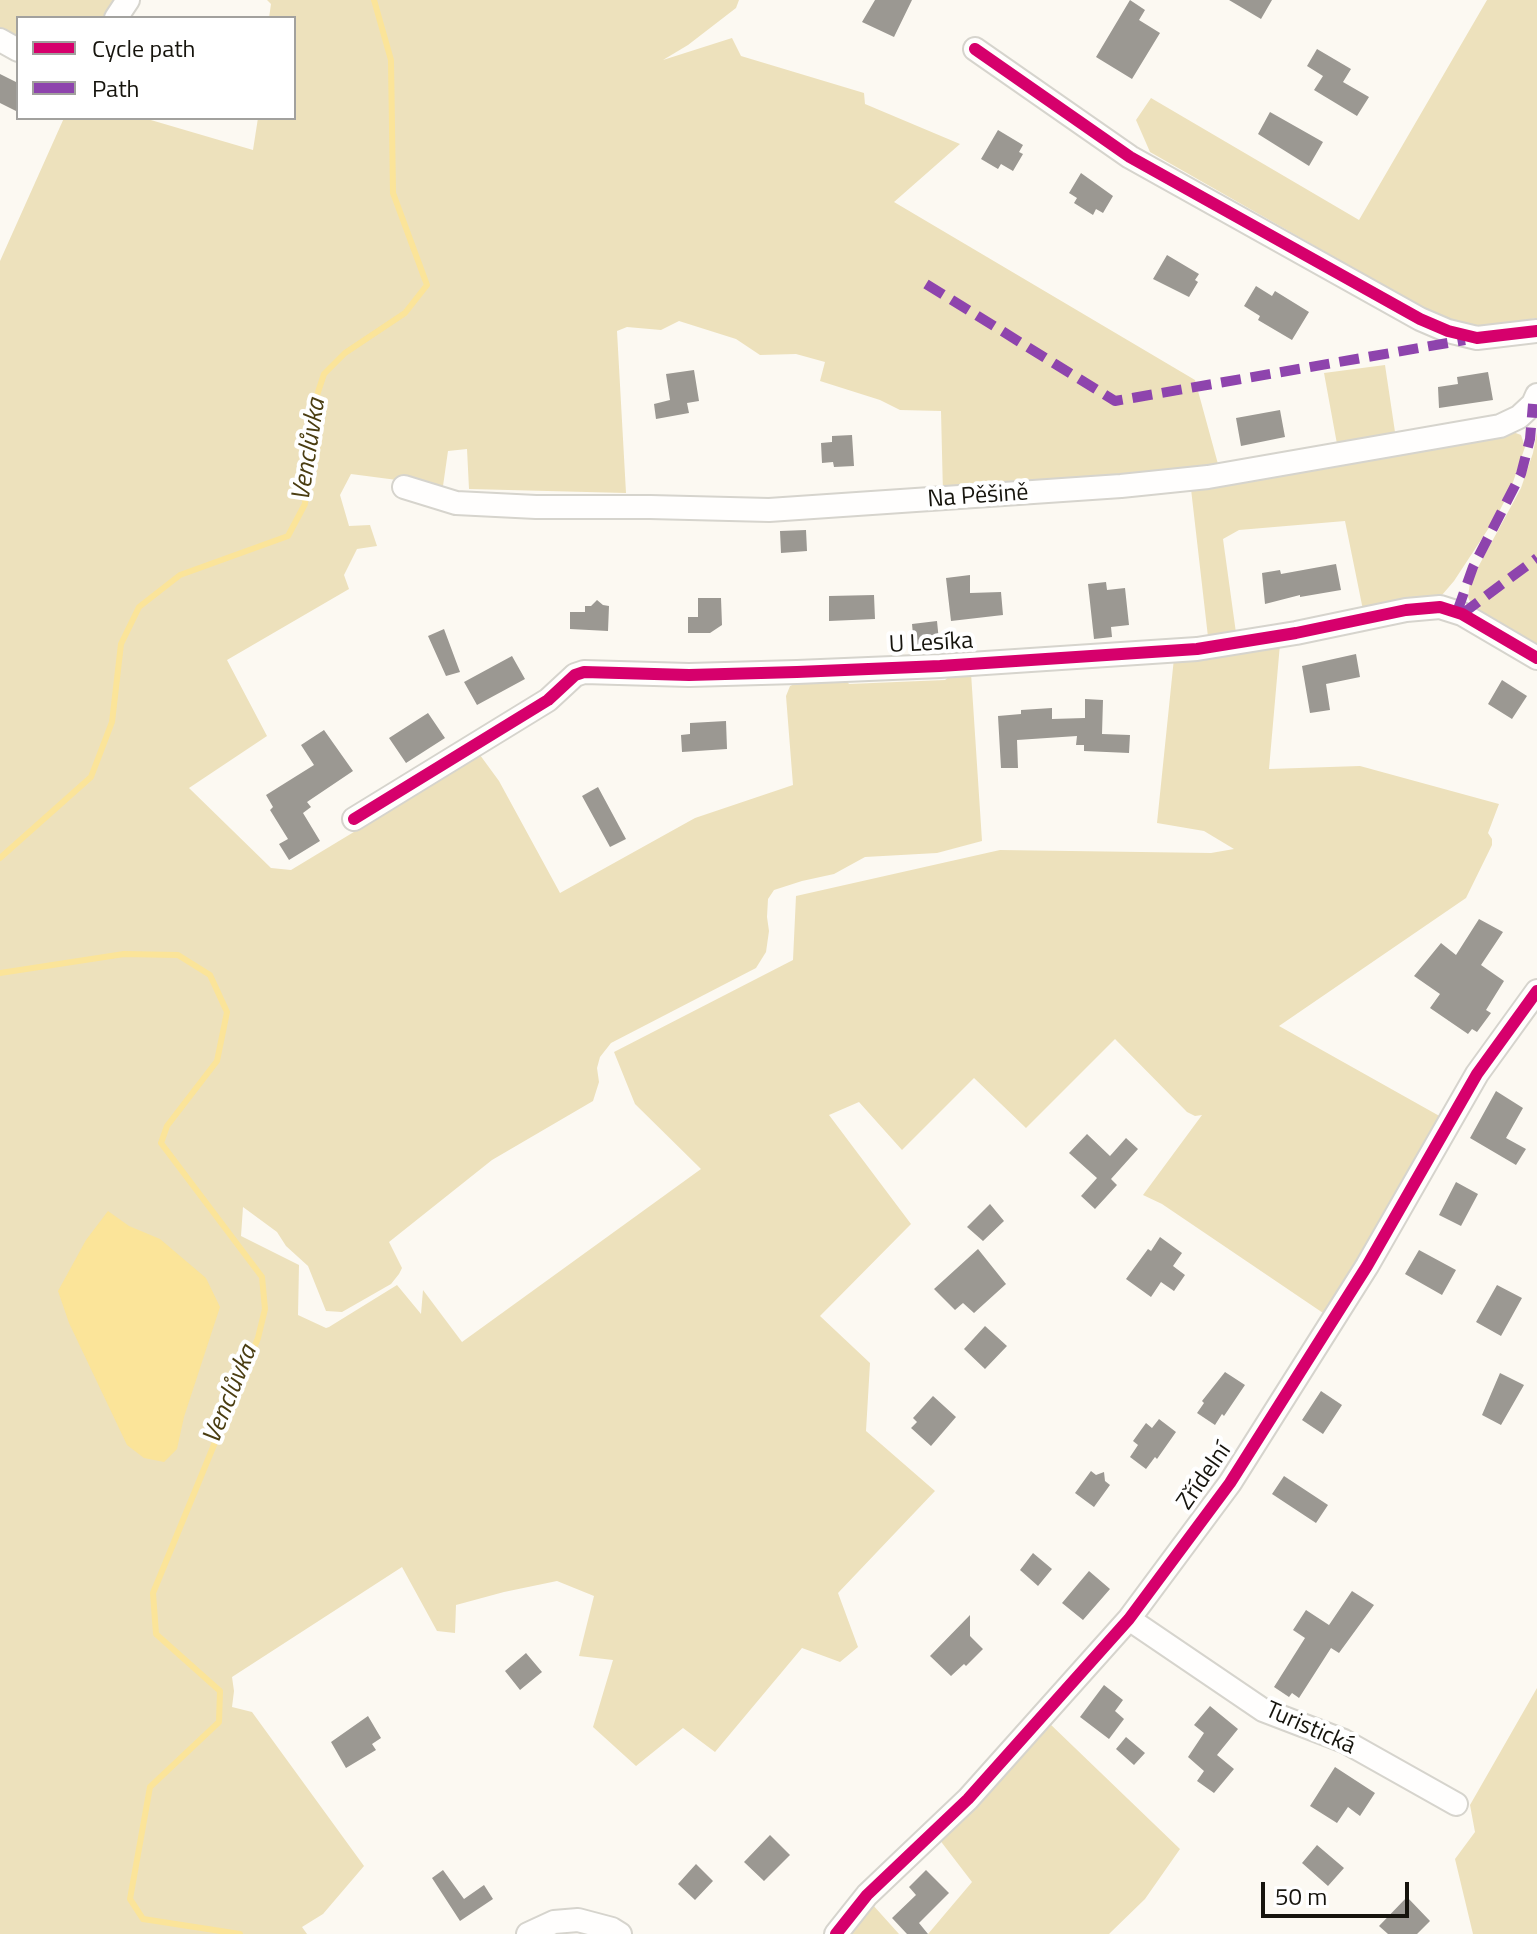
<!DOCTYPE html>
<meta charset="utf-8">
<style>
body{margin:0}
#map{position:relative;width:1537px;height:1934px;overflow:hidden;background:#fcf9f2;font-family:"Titillium Web",sans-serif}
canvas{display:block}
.legend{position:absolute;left:16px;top:16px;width:280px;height:104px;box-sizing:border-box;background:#fff;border:2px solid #a2a19e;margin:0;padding:10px 14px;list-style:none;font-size:24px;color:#16140d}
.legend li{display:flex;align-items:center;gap:16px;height:40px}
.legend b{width:40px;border:2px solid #a2a19e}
.scale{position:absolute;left:1261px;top:1882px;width:148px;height:36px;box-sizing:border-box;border:4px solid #16140d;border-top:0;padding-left:10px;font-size:24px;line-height:28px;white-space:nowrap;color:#16140d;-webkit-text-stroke:6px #fff;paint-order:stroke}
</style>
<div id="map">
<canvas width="1537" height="1934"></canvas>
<ul class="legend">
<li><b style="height:10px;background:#d6006c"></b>Cycle path</li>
<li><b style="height:10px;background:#8e44ad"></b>Path</li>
</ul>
<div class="scale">50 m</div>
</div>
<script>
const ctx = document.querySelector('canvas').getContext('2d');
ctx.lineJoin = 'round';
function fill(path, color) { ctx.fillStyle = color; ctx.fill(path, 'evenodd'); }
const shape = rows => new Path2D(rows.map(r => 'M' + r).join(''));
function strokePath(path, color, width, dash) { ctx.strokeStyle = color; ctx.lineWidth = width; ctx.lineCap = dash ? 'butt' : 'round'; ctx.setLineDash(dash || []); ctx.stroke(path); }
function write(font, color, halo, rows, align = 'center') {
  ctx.font = font + ' "Titillium Web",sans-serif'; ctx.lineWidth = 8; ctx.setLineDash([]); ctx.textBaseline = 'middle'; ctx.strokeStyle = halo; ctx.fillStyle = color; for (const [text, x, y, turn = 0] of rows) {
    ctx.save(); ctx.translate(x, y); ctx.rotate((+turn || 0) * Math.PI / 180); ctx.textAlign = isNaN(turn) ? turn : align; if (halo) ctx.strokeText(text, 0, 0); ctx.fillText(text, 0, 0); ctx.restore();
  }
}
const green = shape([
 [0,0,114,0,104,18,18,18,18,37,0,28],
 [267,0,739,0,736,8,688,45,663,60,732,38,741,56,864,93,865,104,960,144,894,202,1195,380,1218,464,943,494,941,411,900,410,880,400,820,381,825,362,796,354,760,355,736,339,679,321,661,330,627,327,617,331,626,493,469,489,467,449,448,451,443,486,351,474,340,495,349,526,370,525,377,546,357,549,344,575,349,589,227,660,267,736,189,788,271,868,291,870,377,818,463,760,480,755,499,781,560,893,695,818,793,785,786,696,790,686,797,683,846,680,849,684,945,680,953,674,971,673,982,841,937,853,865,857,834,874,802,881,774,890,768,899,767,917,769,931,766,952,756,968,611,1043,600,1057,597,1068,599,1082,593,1101,492,1160,389,1242,402,1268,399,1274,391,1284,342,1312,326,1311,308,1266,286,1246,277,1232,243,1207,241,1236,299,1265,298,1315,326,1328,329,1327,397,1285,421,1314,423,1290,462,1342,701,1169,635,1104,614,1052,793,960,796,896,1000,850,1211,853,1234,849,1204,831,1157,823,1174,658,1280,644,1269,769,1360,766,1499,804,1488,833,1492,839,1492,845,1466,898,1279,1026,1443,1118,1326,1315,1162,1204,1143,1195,1202,1115,1195,1116,1187,1112,1115,1039,1026,1128,974,1078,902,1150,859,1102,829,1115,911,1224,820,1316,870,1363,866,1431,935,1491,838,1593,858,1647,840,1662,802,1648,715,1752,683,1728,636,1766,593,1727,613,1660,579,1656,594,1596,557,1581,504,1592,456,1605,455,1633,437,1631,402,1567,232,1677,234,1691,232,1707,252,1712,364,1866,323,1914,302,1927,307,1934,0,1934,0,261,64,118,144,118,253,150,258,118,294,118,294,18,269,18,271,4],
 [1487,0,1537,0,1537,318,1482,327,1456,324,1436,315,1150,152,1136,120,1151,98,1359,220],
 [1385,365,1395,432,1337,444,1324,373],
 [1513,432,1521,435,1525,447,1511,488,1498,514,1454,581,1442,595,1363,610,1345,521,1239,530,1223,539,1236,633,1208,637,1191,489],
 [1537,432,1537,648,1472,606,1468,597,1470,582,1521,488,1533,453],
 [1537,1688,1537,1934,1473,1934,1455,1859,1475,1832,1470,1805],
 [1048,1722,1180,1849,1145,1899,1109,1934,928,1934,972,1882,939,1839],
 [872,1904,899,1934,846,1934]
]);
const water = shape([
 [108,1211,129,1226,160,1239,206,1278,220,1307,184,1417,177,1449,164,1462,144,1458,127,1445,69,1323,58,1291,86,1240]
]);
const stream = shape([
 [0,858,91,777,112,722,121,644,139,607,180,575,288,536,305,504,310,416,324,374,345,353,405,313,427,285,393,193,391,60,374,0],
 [0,973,124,954,178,955,210,975,227,1012,217,1061,167,1126,161,1143,262,1277,265,1309,258,1338,153,1593,156,1634,220,1691,219,1722,150,1787,130,1899,143,1919,240,1934]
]);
const building = shape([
 [875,0,912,0,894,37,862,22],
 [1130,0,1145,10,1139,20,1160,33,1132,79,1096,57],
 [1229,0,1272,0,1261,19],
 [1317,49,1351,69,1343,82,1369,97,1357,116,1314,90,1323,76,1307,66],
 [0,74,18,83,18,112,0,103],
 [1270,112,1323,142,1309,166,1258,134],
 [998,130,1023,145,1019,152,1023,154,1013,171,1001,164,998,169,981,159],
 [1081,173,1113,196,1103,213,1096,209,1093,215,1074,203,1077,198,1069,193],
 [1167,255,1199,274,1195,280,1198,282,1189,297,1153,279],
 [1256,286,1272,296,1275,291,1309,312,1292,340,1258,320,1260,316,1244,306],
 [694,370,699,401,687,403,689,413,656,419,654,404,670,400,666,374],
 [1488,372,1493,400,1439,408,1438,387,1458,384,1457,377],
 [1280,410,1285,437,1241,446,1236,418],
 [852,435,854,466,834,467,833,462,822,463,821,443,832,442,832,436],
 [806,530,807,551,781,553,780,531],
 [1336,564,1341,590,1300,597,1300,595,1265,604,1262,573,1280,570,1281,574],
 [970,575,970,593,1001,592,1003,615,951,621,946,578],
 [1106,582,1107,590,1125,588,1129,625,1111,627,1112,637,1094,639,1088,584],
 [874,595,875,619,829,621,829,596],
 [698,598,721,598,722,625,710,633,688,633,688,617,698,617],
 [597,600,603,605,609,606,608,631,570,629,570,612,585,612,585,606,591,606],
 [937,621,939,641,914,645,912,624],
 [444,629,460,672,446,676,428,636],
 [1356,654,1360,677,1326,684,1330,710,1310,713,1302,666],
 [512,656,525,679,477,705,464,682],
 [1502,680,1527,696,1512,719,1488,704],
 [1085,699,1103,700,1102,734,1130,735,1129,753,1084,751,1084,745,1076,745,1077,736,1017,740,1018,768,1001,768,998,716,1021,714,1021,710,1052,708,1052,719,1085,718],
 [428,713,445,738,406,763,389,738],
 [726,721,727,749,682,752,681,735,690,734,690,723],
 [324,730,353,771,307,802,311,807,303,813,320,841,289,860,279,844,288,839,270,810,273,807,266,795,314,765,301,745],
 [598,787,626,839,610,847,582,796],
 [1479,919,1503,932,1481,965,1504,981,1486,1010,1491,1013,1477,1032,1472,1029,1468,1034,1430,1008,1440,994,1414,976,1441,943,1456,955],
 [1496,1091,1523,1108,1506,1138,1526,1149,1516,1165,1470,1138],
 [1087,1134,1110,1156,1126,1138,1138,1149,1111,1179,1117,1185,1095,1209,1081,1196,1097,1178,1069,1153],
 [1456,1182,1478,1194,1461,1226,1439,1215],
 [990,1204,1004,1221,983,1241,967,1227],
 [1160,1237,1182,1253,1173,1266,1185,1275,1174,1291,1161,1282,1151,1297,1126,1279,1148,1249,1151,1251],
 [978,1249,1006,1284,974,1313,963,1303,955,1310,934,1289],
 [1419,1250,1456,1270,1442,1295,1405,1274],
 [1497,1285,1522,1298,1501,1336,1476,1322],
 [985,1326,1007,1346,985,1369,964,1349],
 [1225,1372,1245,1385,1224,1416,1222,1414,1215,1425,1197,1413,1204,1403,1202,1401],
 [1500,1373,1524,1385,1501,1425,1482,1415],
 [1321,1391,1342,1405,1323,1434,1302,1420],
 [933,1396,956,1417,931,1446,911,1428,917,1422,913,1418],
 [1159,1419,1176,1432,1157,1459,1155,1457,1146,1469,1130,1457,1138,1445,1133,1441,1146,1423,1152,1428],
 [1091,1471,1096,1475,1104,1472,1105,1481,1110,1485,1094,1507,1075,1493],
 [1284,1476,1328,1505,1316,1523,1272,1494],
 [1033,1553,1052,1569,1038,1586,1020,1570],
 [1089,1571,1110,1589,1083,1620,1062,1603],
 [1352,1591,1374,1605,1339,1653,1331,1648,1299,1698,1292,1693,1289,1697,1274,1687,1305,1638,1293,1630,1306,1610,1329,1625],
 [970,1615,970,1636,983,1649,966,1666,964,1664,951,1676,930,1656],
 [526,1653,542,1672,520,1690,505,1671],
 [1104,1685,1123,1700,1115,1711,1124,1719,1109,1739,1080,1717],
 [1210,1706,1238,1729,1217,1755,1234,1769,1214,1793,1197,1781,1204,1771,1188,1757,1204,1733,1194,1725],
 [368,1716,381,1738,372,1744,376,1750,346,1768,331,1742],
 [1126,1737,1145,1753,1134,1765,1116,1749],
 [1335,1767,1375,1793,1360,1816,1348,1807,1337,1823,1310,1806],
 [770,1835,790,1855,764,1881,744,1862],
 [1317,1845,1344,1868,1328,1886,1302,1863],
 [696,1864,713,1881,695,1900,678,1884],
 [443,1870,464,1899,484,1885,493,1899,460,1921,432,1878],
 [926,1870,949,1893,919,1923,928,1934,907,1934,892,1918,916,1895,909,1887],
 [1407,1897,1430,1921,1417,1934,1388,1934,1379,1926]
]);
const minor = shape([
 [116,18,128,0],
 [0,40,18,50],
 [975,49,1130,157,1420,319,1448,331,1477,338,1537,331],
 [404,487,456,503,536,507,650,507,769,510,1121,486,1208,477,1500,426,1519,417,1533,404,1537,395],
 [354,819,548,700,575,675,584,672,689,675,797,672,940,666,1197,649,1296,633,1406,610,1440,607,1462,614,1537,658],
 [1129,1619,1263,1710,1344,1741,1456,1804],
 [528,1934,554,1922,578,1920,612,1929,620,1934],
 [836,1934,867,1895,968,1799,1129,1619,1230,1483,1367,1266,1477,1074,1537,991]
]);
const quiet = shape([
 [926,284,1115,401,1465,340],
 [1457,612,1473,567,1521,474,1530,439,1533,404],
 [1462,614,1537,558]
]);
const cycleway = shape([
 [975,49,1130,157,1420,319,1448,331,1477,338,1537,331],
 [354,819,548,700,575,675,584,672,689,675,797,672,940,666,1197,649,1296,633,1406,610,1440,607,1462,614,1537,658],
 [836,1934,867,1895,968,1799,1129,1619,1230,1483,1367,1266,1477,1074,1537,991]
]);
const streetNames = [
 ["Na Pěšině",978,497,-4],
 ["U Lesíka",931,644,-3],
 ["Zřídelní",1205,1477,-55],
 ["Turistická",1310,1729,24]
];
const waterNames = [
 ["Venclůvka",310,450,-81],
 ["Venclůvka",231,1395,-68]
];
fill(green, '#ede1bc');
fill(water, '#fbe499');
strokePath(stream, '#fbe499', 6);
fill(building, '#9b9892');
strokePath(minor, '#d6d4cd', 26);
strokePath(minor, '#fffefd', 22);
strokePath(quiet, '#8e44ad', 10, [20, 10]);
strokePath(cycleway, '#d6006c', 12);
write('24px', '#16140d', '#fff', streetNames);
write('italic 26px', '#4a3d11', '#fff', waterNames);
</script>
